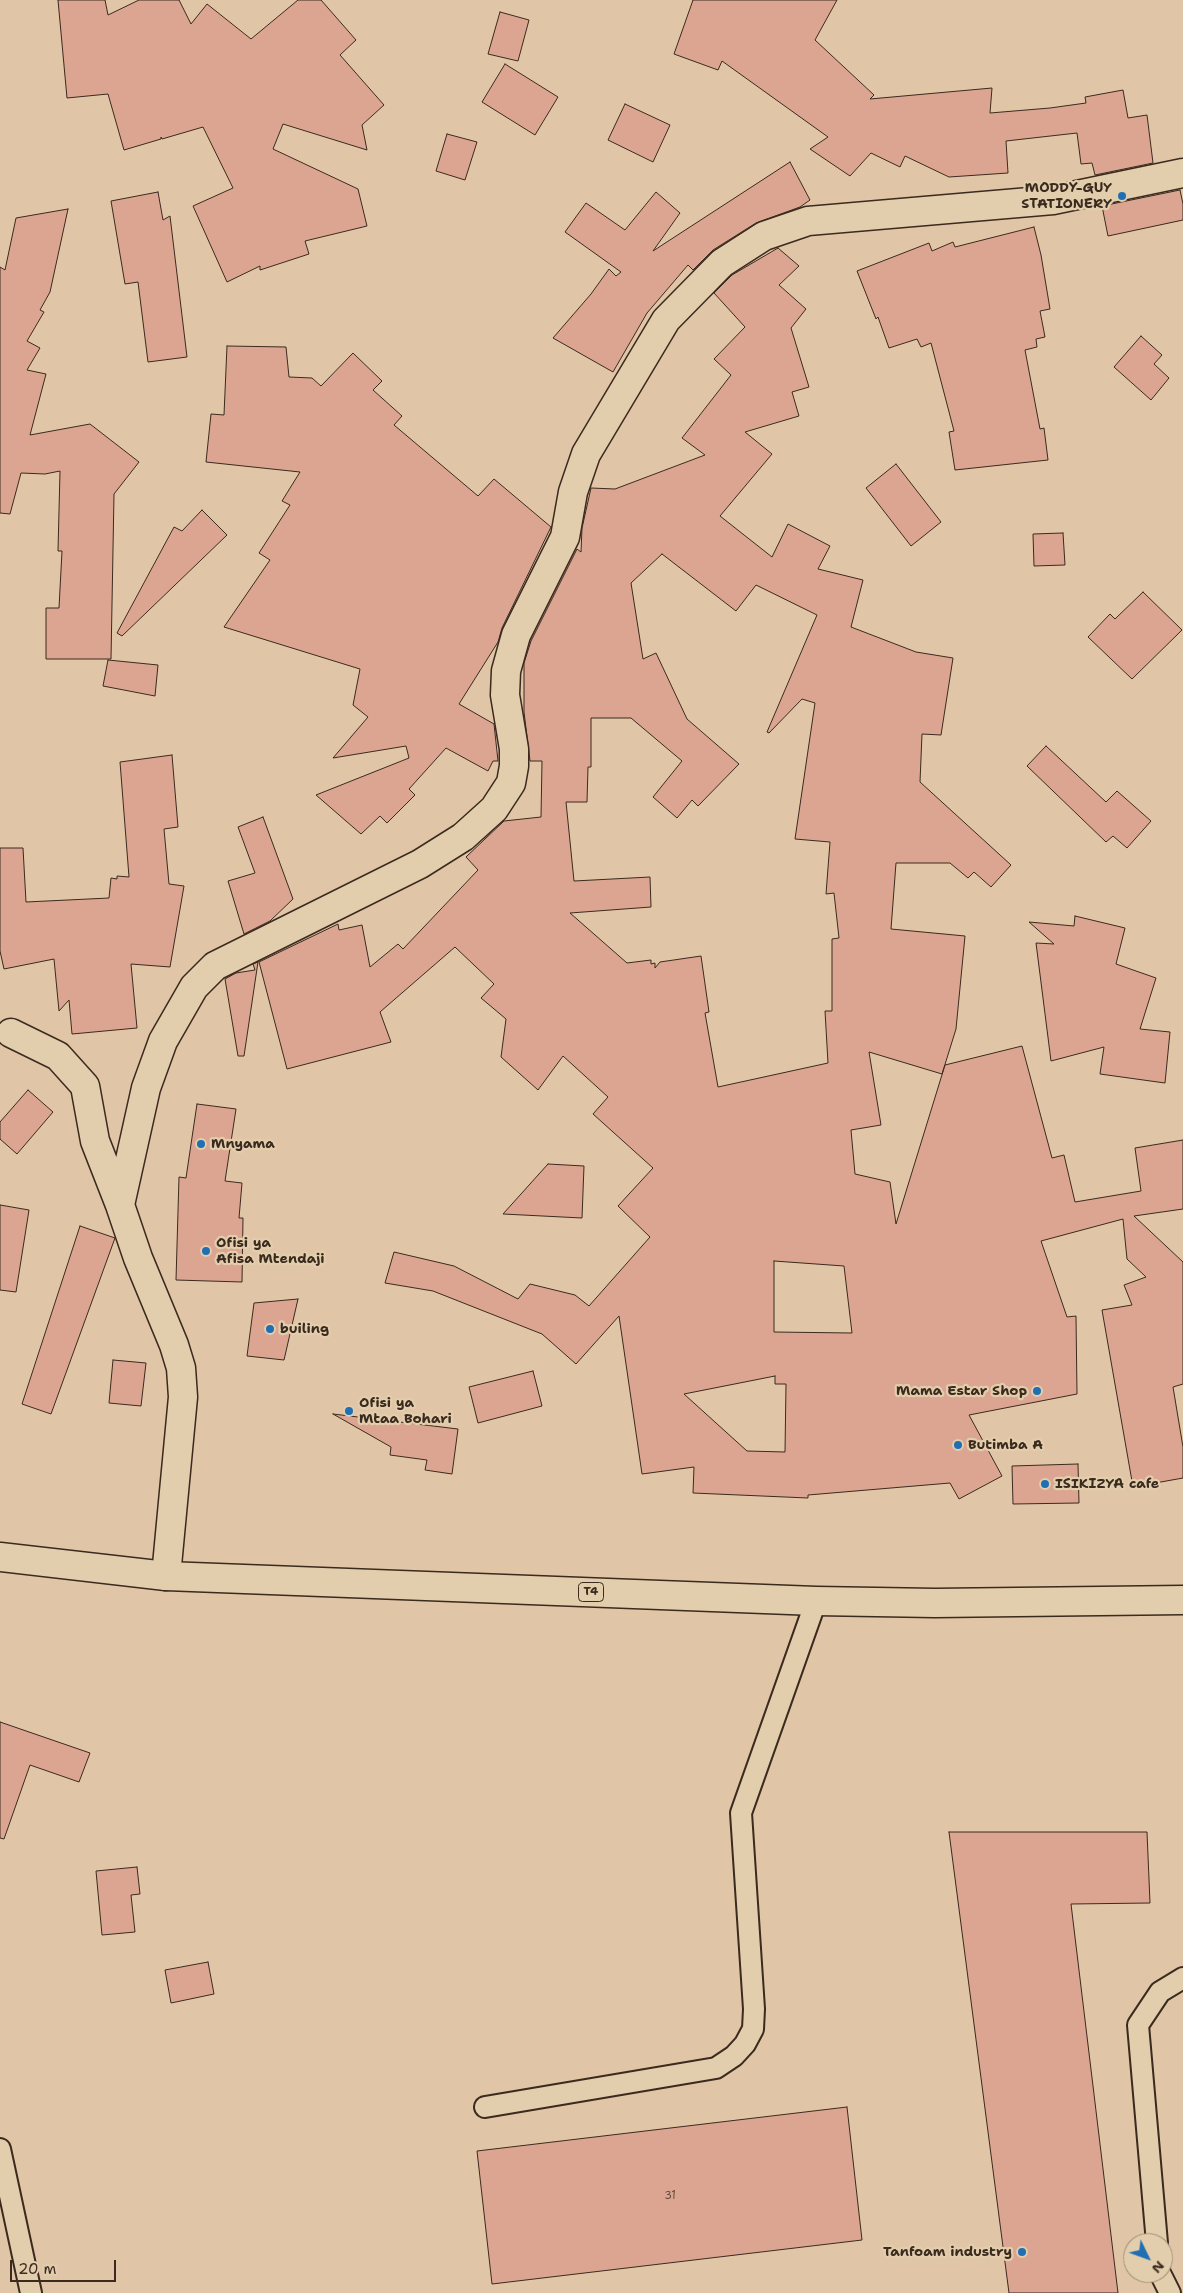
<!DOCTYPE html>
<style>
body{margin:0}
#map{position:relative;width:1183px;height:2293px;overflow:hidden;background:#e1c5a7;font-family:"Shantell Sans",sans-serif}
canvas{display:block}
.north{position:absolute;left:1123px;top:2233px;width:50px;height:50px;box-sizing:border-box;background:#e2cdac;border:1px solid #9f8c73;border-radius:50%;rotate:132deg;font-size:14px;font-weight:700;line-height:20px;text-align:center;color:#3b2a1e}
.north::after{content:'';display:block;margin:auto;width:18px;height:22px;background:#1f6fb2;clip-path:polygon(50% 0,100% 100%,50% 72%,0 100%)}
.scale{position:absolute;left:10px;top:2260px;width:106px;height:22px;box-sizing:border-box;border:2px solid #3b2a1e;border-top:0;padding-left:6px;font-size:15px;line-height:18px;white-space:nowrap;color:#3b2a1e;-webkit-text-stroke:4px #e2cdac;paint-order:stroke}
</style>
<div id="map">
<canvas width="1183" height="2293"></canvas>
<div class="north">N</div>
<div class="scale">20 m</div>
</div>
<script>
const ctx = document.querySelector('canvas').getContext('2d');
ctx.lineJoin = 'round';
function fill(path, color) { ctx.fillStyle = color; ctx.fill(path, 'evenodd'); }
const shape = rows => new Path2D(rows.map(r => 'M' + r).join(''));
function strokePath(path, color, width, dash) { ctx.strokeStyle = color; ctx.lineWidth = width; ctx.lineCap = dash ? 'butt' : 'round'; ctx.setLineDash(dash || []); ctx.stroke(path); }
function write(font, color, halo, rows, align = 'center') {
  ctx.font = font + ' "Shantell Sans",sans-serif'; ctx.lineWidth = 4.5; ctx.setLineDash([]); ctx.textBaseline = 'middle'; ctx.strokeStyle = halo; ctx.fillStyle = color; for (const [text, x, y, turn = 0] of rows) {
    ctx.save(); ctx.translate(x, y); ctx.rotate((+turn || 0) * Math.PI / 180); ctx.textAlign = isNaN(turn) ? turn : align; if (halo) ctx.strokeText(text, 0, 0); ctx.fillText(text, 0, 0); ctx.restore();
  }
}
const building = shape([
 [58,0,105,0,108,15,139,0,179,0,191,24,207,4,251,39,298,0,321,0,356,40,340,55,384,105,362,125,367,150,283,124,273,149,358,189,367,226,305,241,309,254,260,270,260,266,227,282,193,206,233,188,203,127,162,139,161,137,161,139,124,150,108,94,67,98,58,0],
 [693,0,837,0,815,40,874,95,870,99,992,88,990,113,1050,108,1086,103,1085,97,1123,90,1128,118,1147,115,1153,163,1095,175,1092,163,1081,164,1077,133,1006,141,1008,173,949,177,905,156,900,167,871,153,850,176,810,149,828,137,722,61,718,70,674,54,693,0],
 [500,12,529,20,518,61,488,54,500,12],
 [505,64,558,97,535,135,482,102,505,64],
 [625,104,670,125,653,162,608,140,625,104],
 [447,134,477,142,465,180,436,171,447,134],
 [790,162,810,200,800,207,756,223,713,250,693,270,688,265,647,313,613,372,553,338,591,294,609,269,616,276,621,272,565,232,586,203,625,230,656,192,680,213,653,251,790,162],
 [1180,190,1183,204,1183,220,1108,236,1102,206,1180,190],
 [158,192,163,220,170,216,187,357,148,362,138,282,125,284,111,201,158,192],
 [68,209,50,292,40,310,44,312,27,341,40,348,27,370,46,374,30,435,90,424,139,462,114,494,111,659,46,659,46,608,59,608,62,551,58,551,60,471,45,474,21,473,10,514,0,513,0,267,5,270,16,218,68,209],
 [1034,227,1041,255,1050,309,1040,311,1045,337,1036,339,1037,347,1025,350,1040,429,1044,428,1048,460,955,470,949,432,954,431,931,343,921,347,917,339,889,348,878,317,876,319,857,271,929,243,932,251,953,242,955,247,1034,227],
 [778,248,799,266,779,285,806,309,791,328,809,387,792,392,799,416,745,432,772,454,720,516,772,557,788,524,830,546,818,569,863,580,851,627,916,652,953,658,941,735,922,734,920,782,1011,865,991,887,974,872,968,878,950,863,896,863,891,929,965,936,956,1029,942,1074,869,1052,881,1125,851,1130,855,1174,890,1182,896,1224,945,1065,1022,1046,1052,1158,1064,1155,1075,1202,1141,1191,1135,1148,1183,1140,1183,1209,1134,1216,1183,1262,1183,1384,1173,1387,1183,1447,1183,1478,1133,1487,1102,1310,1132,1305,1124,1285,1146,1277,1127,1259,1123,1219,1041,1241,1067,1317,1076,1316,1077,1394,969,1415,1002,1476,959,1499,950,1483,808,1495,808,1498,693,1493,694,1467,642,1474,619,1316,576,1364,542,1334,433,1291,385,1283,394,1252,454,1266,518,1299,530,1284,575,1295,589,1306,650,1237,618,1206,653,1168,593,1114,608,1097,563,1056,538,1090,501,1057,506,1019,481,998,494,984,455,947,380,1012,391,1042,287,1069,259,962,338,924,339,930,362,925,370,967,398,944,403,949,478,870,466,857,504,821,541,817,542,761,530,761,524,712,524,663,531,641,577,549,581,552,582,528,591,488,615,489,705,455,682,438,731,375,714,359,745,327,714,293,732,275,778,248],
 [662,554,736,611,756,585,817,615,767,732,769,733,802,699,815,703,795,839,830,842,826,894,834,893,839,938,832,939,832,1011,825,1011,828,1063,718,1087,705,1013,709,1012,701,956,660,962,655,968,655,963,651,964,651,960,627,963,570,913,651,907,650,877,574,881,566,802,587,802,588,767,591,767,591,718,631,718,682,761,653,797,677,818,692,800,698,806,739,764,687,719,656,653,643,659,631,583,662,554],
 [774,1261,844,1266,852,1333,774,1332,774,1261],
 [775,1376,775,1384,786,1384,785,1452,747,1451,684,1394,775,1376],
 [1141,336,1162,355,1154,364,1169,378,1151,400,1114,367,1141,336],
 [227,346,286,347,289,377,312,378,321,386,353,353,382,381,373,390,402,416,394,425,478,496,494,479,551,527,502,628,498,642,459,704,494,724,498,761,493,761,488,771,446,748,409,789,415,795,387,823,380,816,361,834,316,795,409,758,406,746,333,758,368,717,353,705,360,669,224,627,270,560,259,553,290,505,282,501,300,472,206,462,211,414,224,415,227,346],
 [896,464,941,522,911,546,866,488,896,464],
 [202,510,227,535,122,636,117,633,174,527,182,531,202,510],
 [1063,533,1065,565,1034,566,1033,534,1063,533],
 [1143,592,1182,630,1132,679,1088,637,1110,614,1115,619,1143,592],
 [108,660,158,665,155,696,103,686,108,660],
 [1046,746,1106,802,1117,791,1151,821,1127,848,1113,836,1106,842,1027,766,1046,746],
 [172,755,178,827,164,829,169,884,184,886,170,967,131,964,137,1028,72,1034,69,1000,59,1011,54,959,4,969,0,951,0,848,23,848,26,902,109,898,111,878,117,879,117,876,129,877,120,762,172,755],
 [263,817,293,899,270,921,244,934,228,881,255,873,238,827,263,817],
 [1075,916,1125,928,1116,964,1156,978,1140,1029,1170,1032,1165,1083,1100,1074,1104,1047,1051,1061,1036,943,1054,944,1029,922,1074,926,1075,916],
 [258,962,244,1056,238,1056,225,979,236,973,255,970,253,964,258,962],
 [28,1090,53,1112,17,1154,0,1139,0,1122,28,1090],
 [197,1104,236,1109,225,1181,242,1183,239,1218,243,1218,242,1282,176,1280,179,1177,186,1178,197,1104],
 [548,1164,584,1166,582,1218,503,1214,548,1164],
 [0,1205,29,1210,16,1292,0,1290,0,1205],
 [80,1226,115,1238,51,1414,22,1404,80,1226],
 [298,1299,284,1360,247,1356,254,1303,298,1299],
 [113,1360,146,1363,141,1406,109,1403,113,1360],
 [533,1371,542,1406,478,1423,469,1387,533,1371],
 [333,1414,458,1429,452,1474,425,1470,427,1460,390,1455,391,1447,333,1414],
 [1078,1464,1079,1503,1013,1504,1012,1466,1078,1464],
 [0,1722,90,1753,79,1782,30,1765,4,1839,0,1838,0,1722],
 [949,1832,1147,1832,1150,1903,1071,1904,1118,2293,1009,2293,949,1832],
 [137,1867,140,1894,131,1895,135,1932,102,1935,96,1871,137,1867],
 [208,1962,214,1994,171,2003,165,1970,208,1962],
 [847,2107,862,2240,492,2284,477,2151,847,2107]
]);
const lane = shape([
 [485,2107,716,2068,734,2056,745,2044,753,2029,754,2009,741,1813,816,1601],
 [0,2149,31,2293],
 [1157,2243,1138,2025,1160,1992,1183,1978],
 [1160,2273,1170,2293]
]);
const street = shape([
 [11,1033,58,1056,85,1086,95,1141,120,1205],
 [166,1576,183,1397,181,1368,174,1345,138,1258,120,1205,146,1088,163,1041,194,987,215,966,420,864,463,837,494,809,511,783,514,766,514,749,505,695,506,671,516,635,565,537,573,492,586,454,666,320,722,263,764,236,808,221,1053,200,1183,173]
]);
const highway = shape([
 [0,1557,166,1576,816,1601,935,1603,1183,1600]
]);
const markers = [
 [1122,196,5,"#1f6fb2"],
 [201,1144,5,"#1f6fb2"],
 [206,1251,5,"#1f6fb2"],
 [270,1329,5,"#1f6fb2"],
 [1037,1391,5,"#1f6fb2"],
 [349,1411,5,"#1f6fb2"],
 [958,1445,5,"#1f6fb2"],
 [1045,1484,5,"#1f6fb2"],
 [1022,2252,5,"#1f6fb2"]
];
const numberNames = [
 ["31",670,2196]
];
const shields = [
 [591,1592,25]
];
const shieldNames = [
 ["T4",591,1592]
];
const poiNames = [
 ["MODDY-GUY",1112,188,"right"],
 ["STATIONERY",1112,204,"right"],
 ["Mnyama",211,1144],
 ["Ofisi ya",216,1243],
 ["Afisa Mtendaji",216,1259],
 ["builing",280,1329],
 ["Mama Estar Shop",1027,1391,"right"],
 ["Ofisi ya",359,1403],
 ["Mtaa Bohari",359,1419],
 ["Butimba A",968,1445],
 ["ISIKIZYA cafe",1055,1484],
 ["Tanfoam industry",1012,2252,"right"]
];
fill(building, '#dba591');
strokePath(building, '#3b2a1e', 1);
strokePath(lane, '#3b2a1e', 24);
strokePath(street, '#3b2a1e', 31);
strokePath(highway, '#3b2a1e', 31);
strokePath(lane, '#e2cdac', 20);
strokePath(street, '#e2cdac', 28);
strokePath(highway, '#e2cdac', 28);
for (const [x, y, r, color] of markers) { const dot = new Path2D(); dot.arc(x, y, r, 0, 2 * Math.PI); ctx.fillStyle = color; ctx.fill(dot); strokePath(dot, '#e2cdac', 2); }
write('11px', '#63493b', null, numberNames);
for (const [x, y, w] of shields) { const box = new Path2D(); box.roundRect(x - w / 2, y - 9.5, w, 19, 4); ctx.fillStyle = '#e2cdac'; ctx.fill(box); strokePath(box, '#3b2a1e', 1); }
write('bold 12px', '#3b2a1e', null, shieldNames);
write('bold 14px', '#3b2a1e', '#e2cdac', poiNames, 'left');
</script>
